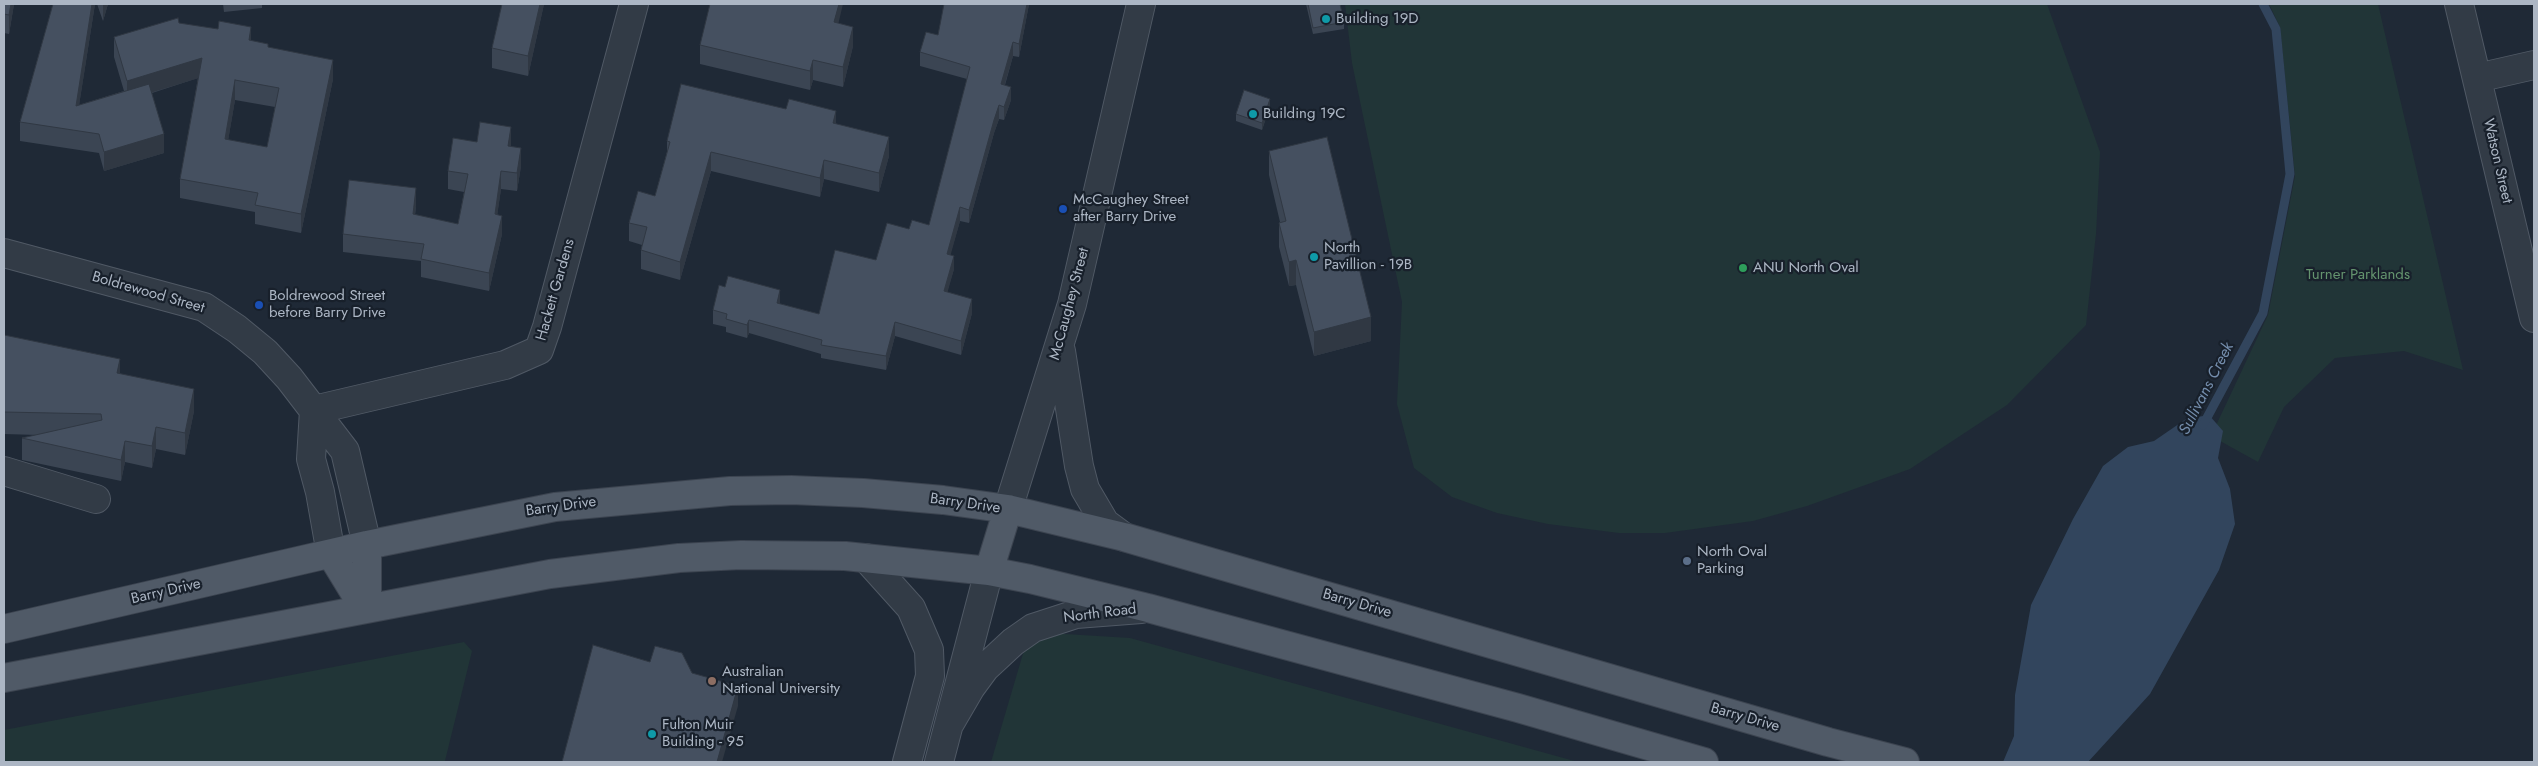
<!DOCTYPE html>
<style>
body{margin:0}
#map{position:relative;width:2538px;height:766px;overflow:hidden;background:#1f2936;font-family:Jost,sans-serif}
canvas{display:block}
.frame{position:absolute;inset:0;border:5px solid #acb6c4;pointer-events:none}
</style>
<div id="map">
<canvas width="2538" height="766"></canvas>
<div class="frame"></div>
</div>
<script>
const ctx = document.querySelector('canvas').getContext('2d');
ctx.lineJoin = 'round';
function fill(path, color) { ctx.fillStyle = color; ctx.fill(path, 'evenodd'); }
const shape = rows => new Path2D(rows.map(r => 'M' + r).join(''));
function strokePath(path, color, width, dash) { ctx.strokeStyle = color; ctx.lineWidth = width; ctx.lineCap = dash ? 'butt' : 'round'; ctx.setLineDash(dash || []); ctx.stroke(path); }
function write(font, color, halo, rows, align = 'center') {
  ctx.font = font + ' Jost,sans-serif'; ctx.lineWidth = 4.5; ctx.setLineDash([]); ctx.textBaseline = 'middle'; ctx.strokeStyle = halo; ctx.fillStyle = color; for (const [text, x, y, turn = 0] of rows) {
    ctx.save(); ctx.translate(x, y); ctx.rotate((+turn || 0) * Math.PI / 180); ctx.textAlign = isNaN(turn) ? turn : align; if (halo) ctx.strokeText(text, 0, 0); ctx.fillText(text, 0, 0); ctx.restore();
  }
}
const green = shape([
 [1345,4,2047,4,2100,152,2096,234,2086,325,2007,405,1910,469,1807,506,1753,521,1665,533,1619,533,1548,524,1497,513,1452,497,1414,468,1397,404,1402,302,1352,63],
 [2269,4,2378,4,2463,370,2404,351,2335,358,2284,407,2258,462,2211,436,2268,315,2295,176,2280,27],
 [1049,633,1130,638,1578,762,991,762,1027,640],
 [464,642,472,651,445,761,448,762,4,762,4,730]
]);
const water = shape([
 [2209,415,2223,431,2218,458,2230,489,2235,524,2219,570,2150,694,2088,762,2003,762,2014,736,2015,695,2031,605,2073,519,2103,466,2128,447,2154,441,2186,419]
]);
const stream = shape([
 [2203,425,2263,313,2290,174,2276,29,2263,4]
]);
const minor = shape([
 [2459,4,2534,318],
 [2477,78,2534,65],
 [4,253,204,307,237,329,265,352,289,378,345,451,367,545],
 [1061,351,1079,466,1085,489,1105,523,1124,537],
 [314,410,505,365,539,350,547,327,634,4],
 [314,410,311,459,320,492,331,554],
 [4,471,96,499],
 [1008,509,1072,304,1141,4],
 [866,558,911,608,929,650,930,676,907,762],
 [950,723,971,687,985,668,1013,642,1033,628,1076,614,1141,609],
 [939,762,989,571]
]);
const major = shape([
 [367,545,367,607],
 [331,554,364,608],
 [989,571,1008,509],
 [4,629,367,545,555,507,730,491,791,490,863,493,943,500,1008,509,1124,537,1828,742,1905,762],
 [4,678,550,574,679,558,741,555,845,556,989,571,1030,579,1148,608,1518,708,1704,762]
]);
const wall = shape([
 [4,4,14,4,9,34,4,33],
 [53,4,95,4,79,105,124,91,114,57,114,37,179,23,251,41,268,47,333,79,301,233,255,224,255,212,180,198,180,179,198,78,152,93,164,153,104,171,99,153,20,141,20,122],
 [235,100,275,107,267,147,228,140],
 [97,4,108,4,103,21],
 [223,4,262,4,262,8,224,12],
 [502,4,544,4,528,76,492,68,492,48],
 [1029,4,1019,57,1013,56,1005,85,1011,100,1004,120,999,119,994,133,969,223,960,221,950,255,954,269,947,292,972,313,961,355,895,336,886,370,821,358,821,354,749,333,747,338,726,332,726,327,713,324,713,310,780,304,819,314,909,229,929,225,967,79,920,66,920,52,938,35],
 [1306,4,1340,4,1344,22,1344,29,1313,34],
 [839,23,853,46,843,87,813,80,810,90,700,64,700,45],
 [1270,106,1262,130,1236,121,1236,114],
 [836,124,889,156,879,192,824,179,820,197,711,171,680,280,641,269,641,250,642,245,629,241,629,223,655,196,667,152,667,141],
 [511,145,511,146,521,166,517,191,501,189,497,215,502,234,489,291,421,277,421,261,343,252,343,234,416,206,415,215,458,224,464,192,448,189,448,171],
 [1269,151,1371,341,1314,356,1296,285,1289,286,1279,247,1279,223,1280,222,1269,175],
 [4,335,120,374,194,411,185,455,156,449,152,468,125,462,121,481,22,460,22,438,38,435,4,434]
]);
const shadedWall = shape([
 [11,4,14,4,9,34,9,15],
 [92,4,95,4,76,125,76,106],
 [103,4,108,4,103,21],
 [540,4,544,4,528,76,528,56],
 [839,4,843,4,834,42,834,22],
 [1027,4,1029,4,1019,57,1019,44],
 [251,27,251,46,249,40],
 [853,27,853,46,843,87,843,67],
 [1013,42,1013,56,1001,97,1001,84],
 [202,58,202,77,127,100,127,81],
 [333,60,333,79,301,233,301,214],
 [813,60,813,80,810,90,810,71],
 [235,80,235,100,225,159,225,139],
 [1011,87,1011,100,1004,120,1004,107],
 [1270,99,1270,106,1262,130,1262,123],
 [999,105,999,119,994,133,969,223,969,210,994,120],
 [836,111,836,130,833,123],
 [511,127,511,145,508,164,508,146],
 [164,134,164,153,104,171,104,152],
 [889,137,889,156,879,192,879,173],
 [521,148,521,166,517,191,517,173],
 [711,152,711,171,680,280,680,262],
 [824,160,824,179,820,197,820,178],
 [501,171,501,189,495,232,495,214],
 [416,188,416,206,413,232,413,214],
 [960,207,960,221,947,268,947,254],
 [502,216,502,234,489,291,489,273],
 [954,256,954,269,944,305,944,291],
 [1296,260,1296,285,1289,286,1289,262],
 [780,290,780,303,777,317,777,303],
 [972,299,972,313,961,355,961,341],
 [1371,317,1371,341,1314,356,1314,332],
 [749,320,749,333,747,338,747,325],
 [895,322,895,336,886,370,886,356],
 [120,359,120,380,117,373],
 [194,389,194,411,185,455,185,433],
 [156,427,156,449,152,468,152,446],
 [125,441,125,462,121,481,121,460],
 [738,686,738,706,722,762,717,762]
]);
const building = shape([
 [4,4,11,4,9,15,4,14,4,4],
 [53,4,92,4,76,106,149,84,164,134,104,152,99,134,20,122,53,4],
 [502,4,540,4,528,56,492,48,502,4],
 [710,4,839,4,834,22,853,27,843,67,813,60,810,71,700,45,710,4],
 [944,4,1027,4,1019,44,1013,42,1001,84,1011,87,1004,107,999,105,994,120,969,210,960,207,947,254,954,256,944,291,972,299,961,341,895,322,886,356,821,345,822,340,749,320,747,325,726,319,727,314,713,310,719,285,725,287,728,276,780,290,777,303,819,314,835,250,876,260,887,223,909,229,912,220,929,225,970,67,920,52,926,32,938,35,944,4],
 [1308,4,1340,4,1344,22,1313,28,1308,4],
 [178,18,179,23,218,29,219,21,251,27,249,40,268,44,268,47,333,60,301,214,255,205,258,193,180,179,202,58,127,81,114,37,178,18],
 [235,80,279,88,267,147,225,139,235,80],
 [681,84,786,109,789,99,836,111,833,123,889,137,879,173,824,160,820,178,711,152,680,262,641,250,647,227,629,223,638,191,655,196,670,142,667,141,681,84],
 [1244,90,1270,99,1262,123,1236,114,1244,90],
 [480,122,511,127,508,146,521,148,517,173,501,171,495,214,502,216,489,273,421,259,424,244,343,234,349,180,416,188,413,214,458,224,468,174,448,171,453,138,477,142,480,122],
 [1327,137,1371,317,1314,332,1296,260,1289,262,1279,223,1286,221,1269,151,1327,137],
 [4,335,120,359,117,373,194,389,185,433,156,427,152,446,125,441,121,460,22,438,102,420,101,414,4,412,4,335],
 [593,645,650,662,655,646,682,653,692,673,738,686,717,762,562,762,593,645]
]);
const markers = [
 [1326,19,5,"#0f9aa8"],
 [1253,114,5,"#0f9aa8"],
 [1063,209,5,"#1a4fb4"],
 [1314,257,5,"#0f9aa8"],
 [1743,268,5,"#2e9e5b"],
 [259,305,5,"#1a4fb4"],
 [1687,561,5,"#5c6f8a"],
 [712,681,5,"#8d6e63"],
 [652,734,5,"#0f9aa8"]
];
const poiNames = [
 ["Building 19D",1336,19],
 ["Building 19C",1263,114],
 ["McCaughey Street",1073,200],
 ["after Barry Drive",1073,217],
 ["North",1324,248],
 ["Pavillion - 19B",1324,265],
 ["ANU North Oval",1753,268],
 ["Boldrewood Street",269,296],
 ["before Barry Drive",269,313],
 ["North Oval",1697,552],
 ["Parking",1697,569],
 ["Australian",722,672],
 ["National University",722,689],
 ["Fulton Muir",662,725],
 ["Building - 95",662,742]
];
const streetNames = [
 ["Watson Street",2497,161,77],
 ["Hackett Gardens",556,290,-74],
 ["Boldrewood Street",148,293,16],
 ["McCaughey Street",1070,304,-75],
 ["Barry Drive",965,504,8],
 ["Barry Drive",561,507,-8],
 ["Barry Drive",166,592,-13],
 ["Barry Drive",1357,604,16],
 ["North Road",1100,614,-7],
 ["Barry Drive",1745,718,16]
];
const parkNames = [
 ["Turner Parklands",2358,275]
];
const waterNames = [
 ["Sullivans Creek",2207,389,-63]
];
fill(green, '#213537');
fill(water, '#32455d');
strokePath(stream, '#32455d', 9);
strokePath(minor, '#505965', 30);
strokePath(major, '#3c4450', 30);
strokePath(minor, '#323b46', 28);
strokePath(major, '#505a67', 28);
fill(wall, '#3b4553');
fill(shadedWall, '#303843');
fill(building, '#455060');
strokePath(building, '#303843', 1);
for (const [x, y, r, color] of markers) { const dot = new Path2D(); dot.arc(x, y, r, 0, 2 * Math.PI); ctx.fillStyle = color; ctx.fill(dot); strokePath(dot, '#18202b', 2); }
write('15px', '#acb6c4', '#18202b', poiNames, 'left');
write('15px', '#acb6c4', '#18202b', streetNames);
write('15px', '#64936e', '#18202b', parkNames);
write('italic 16px', '#748dac', '#18202b', waterNames);
</script>
